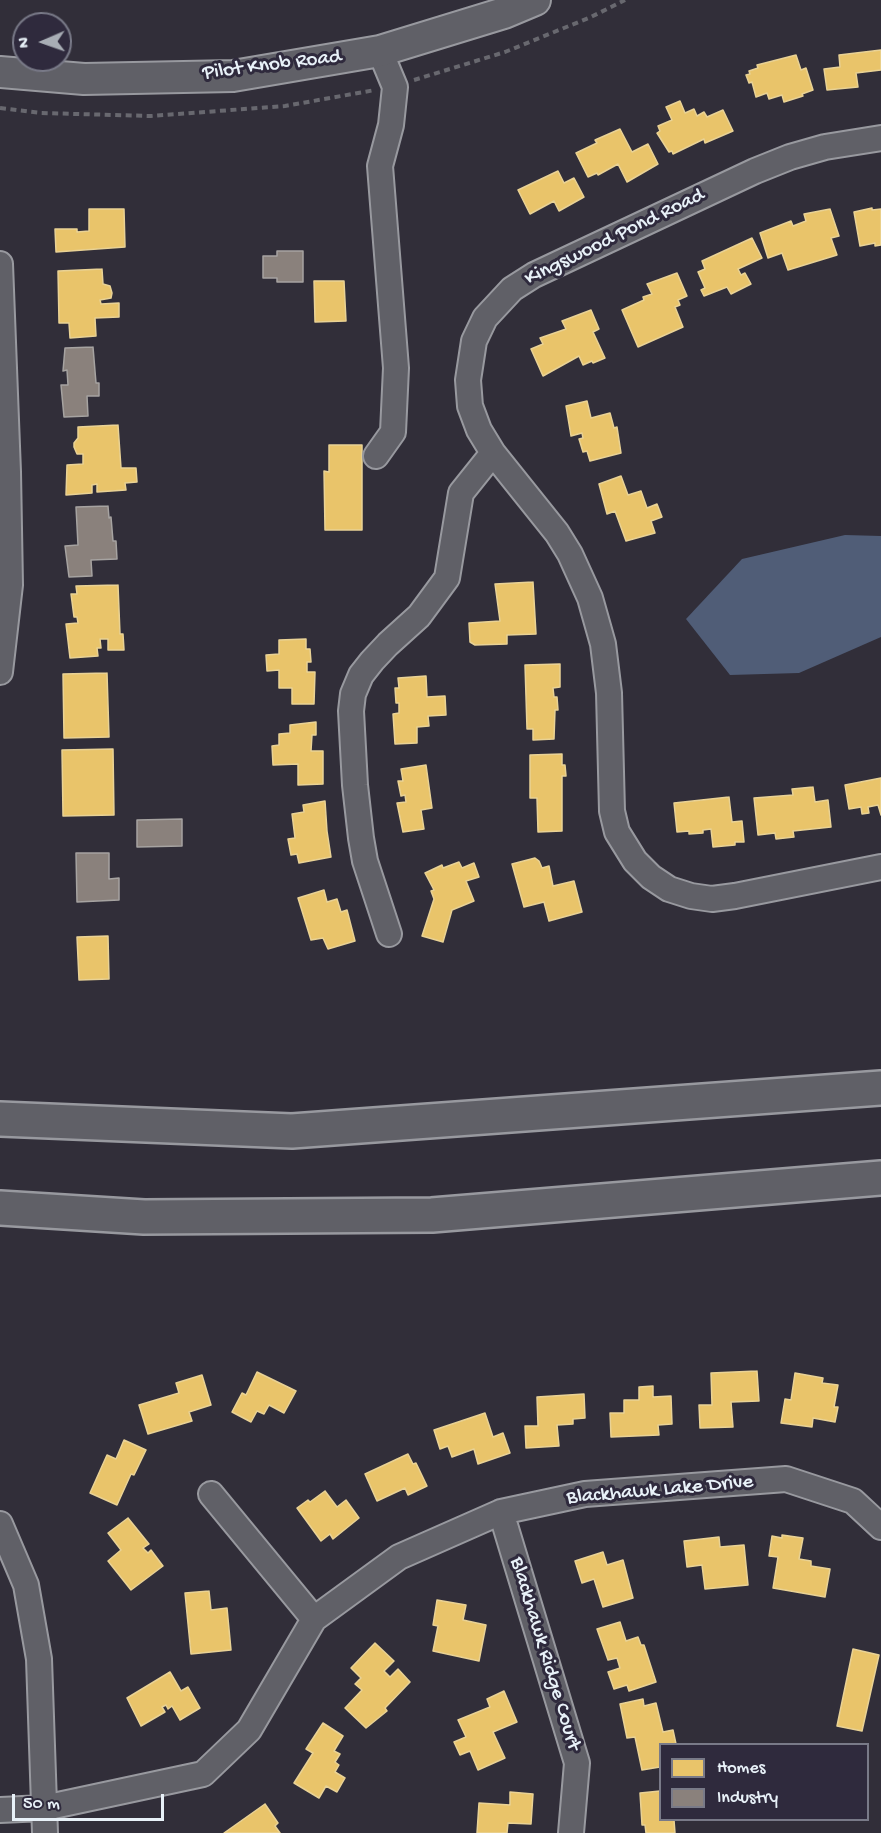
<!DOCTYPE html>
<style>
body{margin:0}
#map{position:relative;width:881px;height:1833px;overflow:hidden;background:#312e39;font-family:"Gochi Hand",sans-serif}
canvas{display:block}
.legend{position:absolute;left:659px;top:1743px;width:210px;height:78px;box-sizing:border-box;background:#2f2a3d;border:2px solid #797a88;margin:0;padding:8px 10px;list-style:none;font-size:18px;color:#e8f1f8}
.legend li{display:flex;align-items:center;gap:12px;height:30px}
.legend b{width:30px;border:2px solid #797a88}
.north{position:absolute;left:12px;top:12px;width:60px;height:60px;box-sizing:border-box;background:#2f2a3d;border:2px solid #797a88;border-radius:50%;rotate:268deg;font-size:16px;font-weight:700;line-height:24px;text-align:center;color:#e8f1f8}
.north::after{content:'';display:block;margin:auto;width:21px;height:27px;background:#a8adb5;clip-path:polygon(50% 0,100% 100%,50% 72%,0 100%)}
.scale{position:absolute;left:12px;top:1794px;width:152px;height:27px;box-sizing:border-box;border:3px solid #e8f1f8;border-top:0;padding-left:8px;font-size:18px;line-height:21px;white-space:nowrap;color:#e8f1f8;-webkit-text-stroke:4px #2f2a3d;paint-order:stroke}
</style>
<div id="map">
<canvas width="881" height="1833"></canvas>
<ul class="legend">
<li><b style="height:16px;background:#e9c46a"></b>Homes</li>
<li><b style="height:16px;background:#8a817c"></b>Industry</li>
</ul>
<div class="north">N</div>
<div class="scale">50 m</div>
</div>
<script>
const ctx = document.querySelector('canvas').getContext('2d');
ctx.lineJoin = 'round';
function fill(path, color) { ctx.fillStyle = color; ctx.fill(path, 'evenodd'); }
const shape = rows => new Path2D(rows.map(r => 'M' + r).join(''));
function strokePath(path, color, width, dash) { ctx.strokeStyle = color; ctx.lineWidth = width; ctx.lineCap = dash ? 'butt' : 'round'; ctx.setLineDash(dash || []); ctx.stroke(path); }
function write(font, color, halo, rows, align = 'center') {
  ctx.font = font + ' "Gochi Hand",sans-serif'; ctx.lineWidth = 6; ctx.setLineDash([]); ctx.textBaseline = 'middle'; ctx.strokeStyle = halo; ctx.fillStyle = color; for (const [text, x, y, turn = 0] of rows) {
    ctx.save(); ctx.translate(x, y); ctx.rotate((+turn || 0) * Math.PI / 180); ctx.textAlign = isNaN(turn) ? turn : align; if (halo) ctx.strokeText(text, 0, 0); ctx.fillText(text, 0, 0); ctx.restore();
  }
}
const water = shape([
 [845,535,881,536,881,637,799,673,730,675,686,619,742,559]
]);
const homes = shape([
 [881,50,881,70,856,73,858,87,827,90,824,69,840,67,839,55,881,50],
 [796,55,801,70,806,68,813,90,802,94,803,96,784,102,782,95,769,99,767,93,756,97,752,82,749,83,746,75,750,74,749,71,758,68,757,65,796,55],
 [680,101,685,113,694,109,697,116,704,112,707,117,723,110,733,131,705,143,704,139,673,154,672,151,669,152,657,133,660,131,658,126,672,120,666,107,680,101],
 [620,129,632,152,648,144,658,164,627,182,618,164,598,175,597,173,588,177,576,153,597,143,595,140,620,129],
 [558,171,564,183,574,178,584,197,559,211,554,201,530,214,518,190,558,171],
 [872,208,872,210,881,209,881,245,875,246,875,243,860,246,854,212,872,208],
 [89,209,124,209,125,247,56,252,55,229,77,229,77,232,89,231,89,209],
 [830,209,839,236,831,238,837,255,788,270,782,253,768,258,760,233,791,221,793,226,806,221,804,214,830,209],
 [752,238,762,258,738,269,741,275,745,273,751,284,731,294,727,287,704,296,701,290,705,288,698,272,705,269,702,261,752,238],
 [102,269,103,284,110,286,112,293,111,298,100,300,101,304,119,303,119,317,95,318,96,336,70,338,69,323,59,323,58,271,102,269],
 [677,273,687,296,678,300,680,305,675,307,683,327,638,347,622,310,644,300,643,297,652,294,647,284,677,273],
 [314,281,344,281,346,321,315,322,314,281],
 [591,310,599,329,593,332,605,358,593,363,592,361,583,365,579,356,543,376,531,349,543,344,540,338,566,329,562,321,591,310],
 [587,401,591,418,610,413,614,428,617,427,621,453,590,461,587,451,583,452,579,439,583,438,582,433,571,436,566,406,587,401],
 [118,425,121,468,136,468,137,482,125,483,126,490,97,492,97,484,92,485,92,493,66,495,67,465,83,464,83,454,77,454,74,447,74,443,78,438,78,427,118,425],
 [329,445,362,445,362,530,325,530,324,471,329,472,329,445],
 [621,476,628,495,641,491,647,508,657,504,662,517,651,521,655,533,626,541,615,511,607,514,599,484,621,476],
 [533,582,536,634,507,635,507,644,475,645,470,642,469,623,500,621,495,584,533,582],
 [118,585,120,634,123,634,124,650,108,650,108,639,100,639,101,648,97,648,98,656,70,658,66,624,78,623,77,617,74,617,71,594,77,594,76,586,118,585],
 [306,639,306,649,310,649,311,662,307,662,307,672,315,672,314,704,292,704,292,688,279,688,279,670,267,671,266,655,279,654,279,640,306,639],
 [560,664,560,687,553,688,554,697,557,697,558,710,555,710,554,739,533,740,533,729,527,729,525,665,560,664],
 [107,673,109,737,64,738,63,674,107,673],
 [426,676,427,697,445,696,446,715,428,716,429,726,417,727,417,743,395,744,393,714,399,713,399,703,396,703,395,688,399,688,398,678,426,676],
 [316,722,316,735,312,735,311,751,323,751,323,784,298,785,298,764,273,765,272,746,279,745,279,734,290,733,290,725,316,722],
 [113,749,114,815,63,816,62,750,113,749],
 [562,754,562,765,565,765,566,776,562,776,562,831,538,832,537,798,530,798,530,755,562,754],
 [426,765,432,808,421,810,424,829,403,832,397,803,406,802,405,795,401,796,398,781,403,781,401,769,426,765],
 [881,778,881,815,878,805,868,807,869,813,862,814,861,807,849,809,845,785,881,778],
 [813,787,815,802,828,800,831,827,793,831,794,837,776,839,775,833,758,835,754,798,793,795,792,789,813,787],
 [729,797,732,822,742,821,744,842,735,842,735,845,713,847,711,829,703,830,703,833,689,834,689,831,677,832,674,803,729,797],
 [325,801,327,831,331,857,299,863,297,854,291,855,288,839,295,838,292,814,304,812,303,805,325,801],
 [535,858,539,861,542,868,549,866,553,886,574,881,582,912,549,921,544,902,524,907,512,864,535,858],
 [459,862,462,868,474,863,479,877,466,881,474,901,452,910,443,942,422,936,434,899,431,891,434,890,425,873,442,865,443,868,459,862],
 [324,890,327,902,337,899,341,912,347,910,355,941,328,949,323,938,311,940,298,898,324,890],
 [108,936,109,979,79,980,77,937,108,936],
 [757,1371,759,1401,731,1402,733,1427,700,1428,699,1405,712,1405,711,1373,757,1371],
 [257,1372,296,1391,284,1413,269,1405,264,1414,257,1411,251,1422,232,1412,242,1393,246,1395,257,1372],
 [795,1373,823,1378,822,1383,838,1385,834,1407,838,1407,835,1422,813,1418,812,1427,781,1423,785,1399,791,1400,795,1373],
 [202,1375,211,1405,189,1412,192,1421,148,1434,139,1405,179,1393,176,1383,202,1375],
 [653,1386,653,1397,671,1396,672,1424,658,1425,659,1435,611,1437,610,1413,624,1413,624,1400,639,1400,639,1387,653,1386],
 [584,1394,585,1418,573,1419,573,1424,557,1425,559,1446,526,1448,525,1426,538,1426,537,1397,584,1394],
 [485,1413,493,1437,503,1433,510,1453,478,1464,474,1449,452,1457,448,1446,440,1449,434,1430,485,1413],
 [124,1440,146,1450,134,1475,131,1474,117,1505,90,1493,107,1455,116,1459,124,1440],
 [408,1454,413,1464,416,1463,427,1486,408,1495,405,1488,377,1501,365,1474,408,1454],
 [325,1491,337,1507,346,1500,359,1518,333,1539,330,1534,321,1541,297,1508,308,1500,310,1502,325,1491],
 [128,1518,149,1544,143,1548,148,1553,151,1550,163,1566,131,1590,108,1561,121,1550,108,1533,128,1518],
 [782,1535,803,1538,799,1559,811,1561,811,1566,830,1569,825,1597,773,1588,778,1557,769,1556,772,1536,782,1538,782,1535],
 [719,1537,720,1547,744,1545,748,1585,705,1589,702,1565,687,1567,684,1541,719,1537],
 [603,1552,607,1565,623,1560,633,1598,603,1607,594,1579,582,1583,575,1561,603,1552],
 [209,1591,211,1610,227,1608,231,1650,191,1654,185,1593,209,1591],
 [437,1600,466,1605,463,1620,486,1625,479,1661,433,1651,438,1626,433,1625,437,1600],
 [620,1622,626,1641,638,1637,641,1645,644,1645,656,1682,629,1691,627,1685,614,1689,608,1672,620,1668,617,1658,608,1660,597,1629,620,1622],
 [375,1643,394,1661,384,1671,390,1677,398,1669,410,1682,385,1708,387,1711,366,1728,345,1708,362,1690,355,1684,361,1678,351,1668,375,1643],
 [853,1649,879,1655,862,1731,837,1726,853,1649],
 [170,1672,181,1691,188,1687,200,1708,180,1720,172,1706,168,1709,166,1705,162,1707,165,1712,141,1726,127,1698,170,1672],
 [504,1691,517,1722,493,1732,505,1758,478,1770,470,1751,460,1755,454,1742,466,1737,458,1720,490,1707,487,1699,504,1691],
 [643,1699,644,1706,656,1703,663,1732,673,1730,676,1744,660,1744,660,1767,642,1770,635,1737,627,1738,620,1704,643,1699],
 [323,1723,343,1736,334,1751,340,1754,335,1762,339,1765,335,1772,345,1778,337,1792,326,1786,319,1798,294,1783,313,1753,306,1749,323,1723],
 [660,1791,660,1820,674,1820,675,1833,646,1833,645,1825,642,1825,640,1793,660,1791],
 [510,1792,533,1794,531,1824,508,1823,507,1833,477,1833,479,1803,510,1805,510,1792],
 [265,1804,278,1823,275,1826,280,1833,224,1833,265,1804]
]);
const industry = shape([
 [277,251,303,251,303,282,277,282,277,278,263,278,263,256,277,256,277,251],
 [93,347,96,383,99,383,99,396,87,396,88,416,64,417,61,385,68,385,67,370,63,371,65,348,93,347],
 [108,506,109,518,111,517,113,541,116,541,117,559,91,560,92,576,69,577,65,546,78,545,76,507,108,506],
 [182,819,182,846,137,847,137,820,182,819],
 [76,853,109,853,109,879,119,878,119,900,77,902,76,853]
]);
const path = shape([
 [414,80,505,52,591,17,625,0],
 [0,108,41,113,151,116,285,106,375,90]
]);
const minor = shape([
 [881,138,825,147,790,157,755,171,534,275,512,289,485,318,474,341,468,380,470,406,479,430,493,453,557,533,570,554,590,598,603,644,609,693,612,811,617,832,635,861,651,877,669,889,691,896,712,899,735,896,881,867],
 [0,264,8,472,10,585,0,672],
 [376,456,393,432,396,368,380,166,391,125,395,87,380,51],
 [389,934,365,861,361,838,355,785,351,711,353,694,361,675,372,661,388,644,419,616,447,578,461,493,493,453],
 [211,1494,314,1619],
 [501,1512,577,1763,571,1833],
 [0,1524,26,1585,39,1659,45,1833],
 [0,1810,44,1808,203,1774,249,1730,314,1619,399,1557,501,1512,585,1494,786,1479,853,1501,881,1527]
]);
const major = shape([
 [0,72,84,79,233,76,380,51,504,13,535,0]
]);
const highway = shape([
 [0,1119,292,1131,881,1088],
 [0,1208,144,1217,432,1215,881,1178]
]);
const streetNames = [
 ["Pilot Knob Road",272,66,-7],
 ["Kingswood Pond Road",615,238,-26],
 ["Blackhawk Lake Drive",660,1491,-5],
 ["Blackhawk Ridge Court",544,1654,73]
];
fill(water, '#505d77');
fill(homes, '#e9c46a');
strokePath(homes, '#e9d295', 1.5);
fill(industry, '#8a817c');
strokePath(industry, '#a6a3a1', 1.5);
strokePath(minor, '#98999f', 28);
strokePath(major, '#98999f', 34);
strokePath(highway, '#98999f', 38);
strokePath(path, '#68686f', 4, [6, 4.5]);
strokePath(minor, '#606067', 24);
strokePath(major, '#606067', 30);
strokePath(highway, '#606067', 33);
write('21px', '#e8f1f8', '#2f2a3d', streetNames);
</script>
